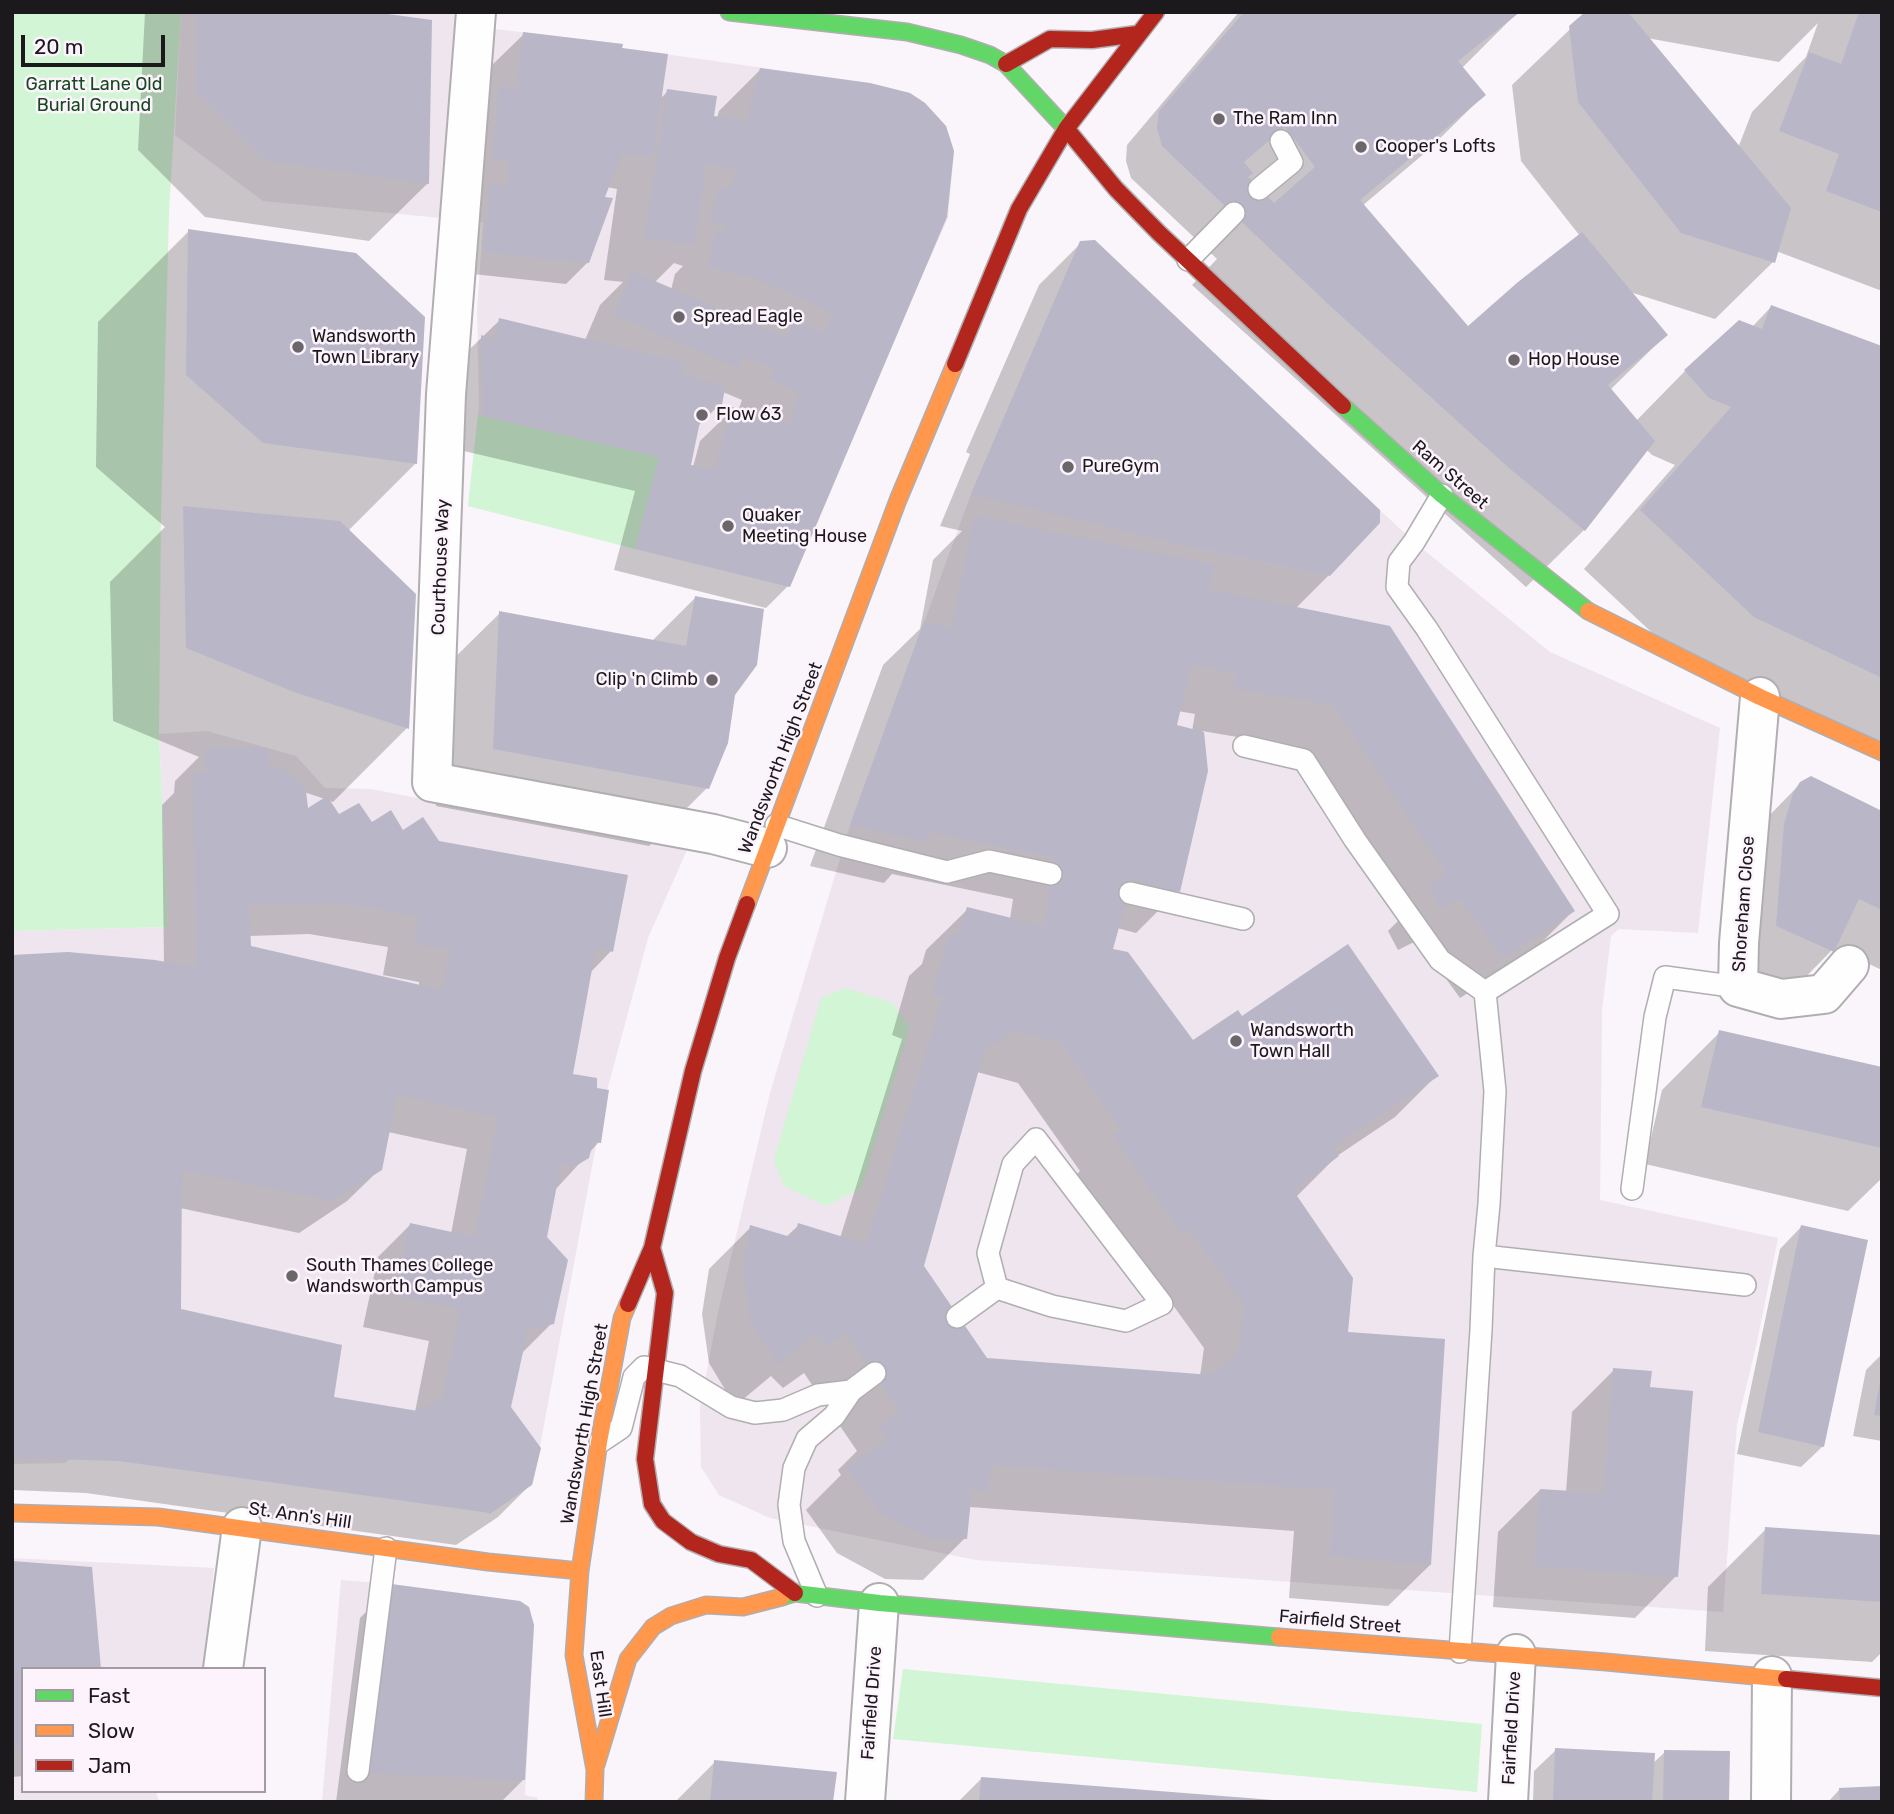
<!DOCTYPE html>
<style>
body{margin:0}
#map{position:relative;width:1894px;height:1814px;overflow:hidden;background:#faf5fa;font-family:Rubik,sans-serif}
canvas{display:block}
.frame{position:absolute;inset:0;border:14px solid #1c191c;pointer-events:none}
.legend{position:absolute;left:21px;top:1667px;width:245px;height:126px;box-sizing:border-box;background:#fcf3fc;border:2px solid #a29ca2;margin:0;padding:9px 12px;list-style:none;font-size:21px;color:#1c191c}
.legend li{display:flex;align-items:center;gap:14px;height:35px}
.legend b{width:35px;border:2px solid #a29ca2}
.scale{position:absolute;left:21px;top:35px;width:144px;height:32px;box-sizing:border-box;border:4px solid #1c191c;border-top:0;padding-left:9px;font-size:21px;line-height:24px;white-space:nowrap;color:#1c191c;-webkit-text-stroke:5px #fcf3fc;paint-order:stroke}
</style>
<div id="map">
<canvas width="1894" height="1814"></canvas>
<div class="frame"></div>
<ul class="legend">
<li><b style="height:9px;background:#63d668"></b>Fast</li>
<li><b style="height:9px;background:#ff974d"></b>Slow</li>
<li><b style="height:9px;background:#b3261e"></b>Jam</li>
</ul>
<div class="scale">20 m</div>
</div>
<script>
const ctx = document.querySelector('canvas').getContext('2d');
ctx.lineJoin = 'round';
function fill(path, color) { ctx.fillStyle = color; ctx.fill(path, 'evenodd'); }
const shape = rows => new Path2D(rows.map(r => 'M' + r).join(''));
function strokePath(path, color, width, dash) { ctx.strokeStyle = color; ctx.lineWidth = width; ctx.lineCap = dash ? 'butt' : 'round'; ctx.setLineDash(dash || []); ctx.stroke(path); }
function write(font, color, halo, rows, align = 'center') {
  ctx.font = font + ' Rubik,sans-serif'; ctx.lineWidth = 5; ctx.setLineDash([]); ctx.textBaseline = 'middle'; ctx.strokeStyle = halo; ctx.fillStyle = color; for (const [text, x, y, turn = 0] of rows) {
    ctx.save(); ctx.translate(x, y); ctx.rotate((+turn || 0) * Math.PI / 180); ctx.textAlign = isNaN(turn) ? turn : align; if (halo) ctx.strokeText(text, 0, 0); ctx.fillText(text, 0, 0); ctx.restore();
  }
}
const built = shape([
 [181,12,448,12,486,28,623,44,622,48,870,83,910,93,925,103,946,126,954,151,948,218,885,359,790,587,468,506,479,406,477,311,483,222,263,201,175,135],
 [1037,341,1191,547,1330,576,1380,523,1380,510,1414,542,1550,652,1720,728,1698,933,1619,929,1611,936,1602,1010,1600,1200,1778,1238,1757,1342,1737,1425,1723,1612,976,1560,770,1518,719,1495,701,1467,700,1407,718,1312,770,1093,850,825,971,494],
 [207,731,296,756,325,788,371,789,687,850,648,938,604,1102,533,1484,490,1514,479,1504,419,1492,75,1456,65,1463,12,1464,12,931,168,927,159,734],
 [12,1558,214,1568,203,1669,23,1669,23,1791,156,1791,159,1802,12,1802],
 [341,1580,391,1584,520,1601,529,1607,534,1625,525,1795,538,1798,538,1802,322,1802]
]);
const green = shape([
 [12,12,181,12,169,212,161,517,159,734,168,927,12,931],
 [478,415,659,457,635,549,468,506],
 [845,988,893,1003,909,1028,861,1188,826,1206,784,1186,774,1160,821,998],
 [903,1669,1482,1724,1477,1792,893,1739]
]);
const shadow = shape([
 [145,12,368,12,430,22,427,184,369,241,205,217,138,150],
 [1239,12,1518,12,1462,68,1484,95,1426,152,1362,206,1468,328,1580,236,1521,161,1512,85,1588,12,1882,12,1882,291,1776,251,1773,262,1715,319,1630,292,1666,335,1610,390,1636,421,1685,371,1740,322,1752,327,1771,307,1882,348,1882,762,1697,675,1584,569,1675,465,1652,455,1647,450,1584,530,1526,587,1192,285,1217,259,1131,178,1126,161,1127,145],
 [1818,23,1806,57,1752,112,1738,148,1647,38,1779,62],
 [524,34,620,50,660,99,668,91,712,118,717,118,719,111,761,69,945,217,788,586,766,608,614,570,635,491,451,448,449,369,500,320,585,340,600,305,623,282,604,280,617,189,607,187,588,262,566,284,464,273,491,66],
 [674,263,683,266,675,274,671,290,654,283],
 [723,392,742,400,738,411,733,409,700,441,693,467,689,466,697,427,720,404],
 [189,231,416,463,348,531,407,728,333,802,328,800,338,816,438,842,611,951,590,973,571,1075,599,1142,555,1190,545,1238,552,1323,521,1354,510,1408,531,1484,498,1517,456,1545,86,1493,12,1490,12,957,164,964,162,805,174,793,175,781,199,757,113,721,110,582,165,527,96,467,98,322],
 [304,792,325,799,307,811],
 [309,934,388,947,383,975,419,982,419,986,249,948,249,936],
 [388,1132,467,1149,451,1234,410,1225,378,1257,363,1327,429,1341,415,1412,332,1399,180,1311,180,1208,299,1233,347,1201,380,1169],
 [1081,243,1329,575,1295,609,1573,911,1531,953,1460,998,1418,940,1398,950,1388,931,1405,914,1291,746,1202,731,1207,771,1178,891,1136,933,1117,928,1110,950,1192,1042,1242,1018,1437,1075,1395,1117,1337,1156,1296,1197,1430,1565,1388,1606,1289,1598,1294,1531,970,1507,965,1538,923,1580,885,1579,837,1553,806,1510,841,1475,838,1470,857,1451,804,1373,783,1388,771,1376,735,1406,709,1363,702,1314,709,1269,751,1227,786,1237,799,1225,840,1238,902,1039,892,1035,909,976,922,964,926,950,968,909,1010,919,1013,899,892,874,884,883,810,866,883,665,920,629,933,560,962,531,940,526,970,454,966,452,1039,285],
 [1178,711,1195,714,1192,731,1175,727],
 [977,1072,1018,1083,1080,1171,1073,1178,1146,1268,1204,1348,1200,1376,986,1360,922,1266],
 [695,598,733,695,707,788,649,846,436,806,442,670,500,613,652,641],
 [1801,783,1882,813,1882,970,1834,948,1790,993,1736,967,1759,826],
 [1720,1032,1882,1069,1882,1178,1848,1211,1645,1164,1662,1090],
 [1801,1227,1823,1446,1801,1467,1737,1454,1780,1249],
 [1882,1354,1882,1441,1853,1436,1866,1370],
 [1614,1370,1648,1389,1676,1576,1635,1618,1493,1607,1498,1532,1540,1490,1566,1492,1572,1412],
 [1766,1529,1882,1537,1882,1652,1872,1662,1705,1651,1708,1587],
 [12,1563,23,1669,23,1776,12,1777],
 [392,1586,524,1779,501,1802,336,1802,360,1618],
 [1556,1750,1652,1764,1665,1752,1727,1802,1533,1802,1534,1771],
 [715,1762,832,1802,675,1802],
 [982,1778,1276,1802,958,1802],
 [1840,1789,1882,1802,1828,1802]
]);
const building = shape([
 [198,12,373,12,432,20,429,184,263,160,195,92],
 [1244,12,1520,12,1458,61,1486,95,1360,200,1468,326,1518,282,1582,232,1668,335,1608,385,1655,441,1585,531,1509,468,1328,304,1162,146,1157,128,1159,111],
 [1285,127,1315,167,1274,203,1248,177,1253,173,1244,162],
 [1585,12,1628,12,1791,208,1775,263,1681,233,1578,102,1569,26],
 [1859,12,1882,12,1882,212,1826,191,1839,154,1779,131,1809,52,1841,64],
 [523,32,623,44,622,48,668,54,653,158,622,153,605,197,613,198,589,263,484,252,490,184,507,186,510,162,492,159,499,86,517,87],
 [760,68,870,83,910,93,925,103,946,126,954,151,947,217,790,587,635,549,659,457,483,416,481,335,495,340,499,318,686,363,683,373,725,388,722,405,713,401,710,409,703,407,691,465,715,470,732,407,790,425,799,392,769,379,773,367,744,356,738,368,614,315,632,271,786,338,795,320,824,333,832,312,757,279,708,267,716,230,723,232,725,224,710,221,718,187,731,189,736,168,706,164,695,245,645,238,667,89,717,96,714,116,747,121],
 [188,229,356,253,425,317,417,464,263,443,186,375],
 [1095,240,1380,510,1380,523,1330,576,1191,547,971,494,1080,241],
 [1771,305,1882,346,1882,678,1754,617,1640,510,1731,407,1709,398,1684,370,1739,320,1762,329],
 [183,506,340,521,416,594,409,729,294,692,186,648],
 [974,516,1214,565,1208,589,1390,626,1575,911,1503,958,1460,899,1440,909,1429,888,1446,872,1333,705,1233,688,1236,673,1191,665,1177,725,1204,732,1208,771,1180,892,1132,880,1113,949,1128,952,1193,1040,1238,1010,1242,1016,1348,944,1439,1076,1331,1147,1339,1156,1293,1190,1353,1278,1348,1332,1445,1339,1431,1565,1330,1556,1335,1490,991,1465,988,1492,972,1490,967,1539,928,1538,879,1512,846,1467,888,1440,878,1427,900,1412,846,1333,826,1347,814,1335,778,1365,751,1321,743,1271,750,1225,794,1238,798,1223,866,1244,943,997,932,994,950,933,958,934,967,907,1044,926,1054,857,929,832,928,842,850,825,924,621,952,628],
 [1016,1031,1060,1042,1121,1129,1113,1135,1181,1233,1188,1228,1245,1306,1238,1353,1212,1375,987,1358,924,1266,985,1048],
 [695,596,764,609,757,665,735,695,728,743,709,789,493,749,499,611,686,646],
 [206,747,268,748,269,765,284,770,297,779,306,791,308,808,327,796,339,814,359,803,372,822,391,810,403,830,423,817,439,841,628,875,613,952,596,947,573,1074,597,1078,597,1088,609,1090,601,1143,593,1142,589,1158,574,1167,561,1164,547,1237,568,1260,554,1324,528,1329,511,1407,541,1448,532,1485,490,1513,119,1461,12,1458,12,955,68,952,155,960,196,967,193,772,206,772],
 [342,903,419,916,414,943,451,950,442,990,251,946,249,905],
 [397,1095,498,1117,475,1237,410,1223,394,1295,460,1309,443,1398,418,1411,334,1397,342,1345,181,1309,182,1170,332,1201,382,1170],
 [1811,776,1882,811,1882,910,1859,899,1834,952,1776,926,1784,824,1793,793,1800,782],
 [1719,1030,1882,1067,1882,1148,1701,1107],
 [1801,1225,1868,1240,1824,1447,1758,1432],
 [1613,1368,1652,1371,1650,1387,1693,1391,1678,1577,1534,1566,1540,1489,1604,1493],
 [1880,1381,1882,1381,1882,1416,1874,1415],
 [1765,1527,1882,1535,1882,1602,1761,1594],
 [12,1561,92,1567,101,1669,23,1669,23,1748,12,1749],
 [391,1584,520,1601,529,1607,534,1625,525,1780,367,1773],
 [1555,1748,1655,1753,1652,1802,1553,1802],
 [1664,1750,1730,1751,1729,1802,1663,1802],
 [714,1760,837,1772,833,1802,710,1802],
 [981,1777,1273,1800,1273,1802,979,1802],
 [1882,1786,1882,1802,1840,1802,1839,1788]
]);
const lane = shape([
 [1259,189,1292,162,1281,141],
 [1188,260,1234,213],
 [1442,495,1414,542,1399,562,1397,587,1427,629,1608,914,1485,992],
 [1244,746,1304,760,1355,840,1440,960,1485,992,1495,1091,1489,1204,1484,1256],
 [776,825,839,845,947,872,989,861,1051,874],
 [1130,893,1243,919],
 [1036,1139,1162,1304,1126,1321,1052,1306,997,1288,988,1253,1013,1164,1036,1139],
 [1632,1189,1655,1017,1665,977,1738,987],
 [957,1317,997,1288],
 [600,1442,621,1428,634,1377,644,1367,680,1376,731,1407,755,1413,783,1410,818,1395,851,1391],
 [817,1596,794,1541,789,1505,794,1468,807,1439,834,1416,851,1391,875,1373],
 [1460,1652,1481,1330,1484,1256,1745,1285],
 [358,1771,386,1548]
]);
const street = shape([
 [476,12,446,394,432,782,713,834,767,848],
 [1760,697,1739,943,1738,987,1781,999,1824,994,1849,965],
 [223,1669,242,1527],
 [865,1802,879,1603],
 [1508,1802,1516,1654],
 [1771,1802,1772,1676]
]);
const fast = shape([
 [729,12,907,32,961,45,990,55,1006,64,1070,133],
 [1343,406,1442,495,1588,611],
 [782,1597,795,1593,879,1603,1279,1637]
]);
const slow = shape([
 [1588,611,1760,697,1882,752],
 [747,904,898,500,955,364],
 [12,1513,158,1517,488,1562,580,1571],
 [1279,1637,1606,1662,1786,1679],
 [596,1765,628,1659,653,1627,671,1616,706,1605,743,1607,782,1597],
 [594,1802,595,1770,574,1655,580,1571,599,1442,622,1318,628,1304]
]);
const jam = shape([
 [1006,64,1050,39,1092,40,1137,34],
 [1070,133,1116,189,1159,233,1343,406],
 [955,364,1019,209,1066,129,1156,12],
 [652,1248,665,1293,645,1459,652,1504,663,1521,691,1542,719,1554,751,1560,795,1593],
 [628,1304,652,1248,693,1071,727,958,747,904],
 [1786,1679,1882,1688]
]);
const markers = [
 [1219,119,7,"#6a666a"],
 [1361,147,7,"#6a666a"],
 [679,317,7,"#6a666a"],
 [298,347,7,"#6a666a"],
 [1514,360,7,"#6a666a"],
 [702,415,7,"#6a666a"],
 [1068,467,7,"#6a666a"],
 [728,526,7,"#6a666a"],
 [712,680,7,"#6a666a"],
 [1236,1041,7,"#6a666a"],
 [292,1276,7,"#6a666a"]
];
const parkNames = [
 ["Garratt Lane Old",94,85],
 ["Burial Ground",94,106]
];
const poiNames = [
 ["The Ram Inn",1233,119],
 ["Cooper's Lofts",1375,147],
 ["Spread Eagle",693,317],
 ["Wandsworth",312,337],
 ["Town Library",312,358],
 ["Hop House",1528,360],
 ["Flow 63",716,415],
 ["PureGym",1082,467],
 ["Quaker",742,516],
 ["Meeting House",742,537],
 ["Clip 'n Climb",698,680,"right"],
 ["Wandsworth",1250,1031],
 ["Town Hall",1250,1052],
 ["South Thames College",306,1266],
 ["Wandsworth Campus",306,1287]
];
const streetNames = [
 ["Ram Street",1450,475,41],
 ["Courthouse Way",441,567,-88],
 ["Wandsworth High Street",781,758,-69],
 ["Shoreham Close",1744,904,-86],
 ["Wandsworth High Street",585,1424,-80],
 ["St. Ann's Hill",300,1516,8],
 ["Fairfield Street",1340,1622,5],
 ["East Hill",600,1684,82],
 ["Fairfield Drive",872,1703,-86],
 ["Fairfield Drive",1512,1728,-87]
];
fill(built, '#eee5ee');
fill(green, '#d2f5d5');
fill(shadow, '#0003');
fill(building, '#b9b6c7');
strokePath(lane, '#b1aeb1', 24);
strokePath(street, '#b1aeb1', 42);
strokePath(fast, '#b1aeb1', 19);
strokePath(slow, '#b1aeb1', 19);
strokePath(jam, '#b1aeb1', 19);
strokePath(lane, '#fefefe', 21);
strokePath(street, '#fefefe', 38);
strokePath(fast, '#63d668', 16);
strokePath(slow, '#ff974d', 16);
strokePath(jam, '#b3261e', 16);
for (const [x, y, r, color] of markers) { const dot = new Path2D(); dot.arc(x, y, r, 0, 2 * Math.PI); ctx.fillStyle = color; ctx.fill(dot); strokePath(dot, '#fcf3fc', 2.5); }
write('18px', '#15481e', '#fcf3fc', parkNames);
write('18px', '#1c191c', '#fcf3fc', poiNames, 'left');
write('18px', '#1c191c', '#fcf3fc', streetNames);
</script>
